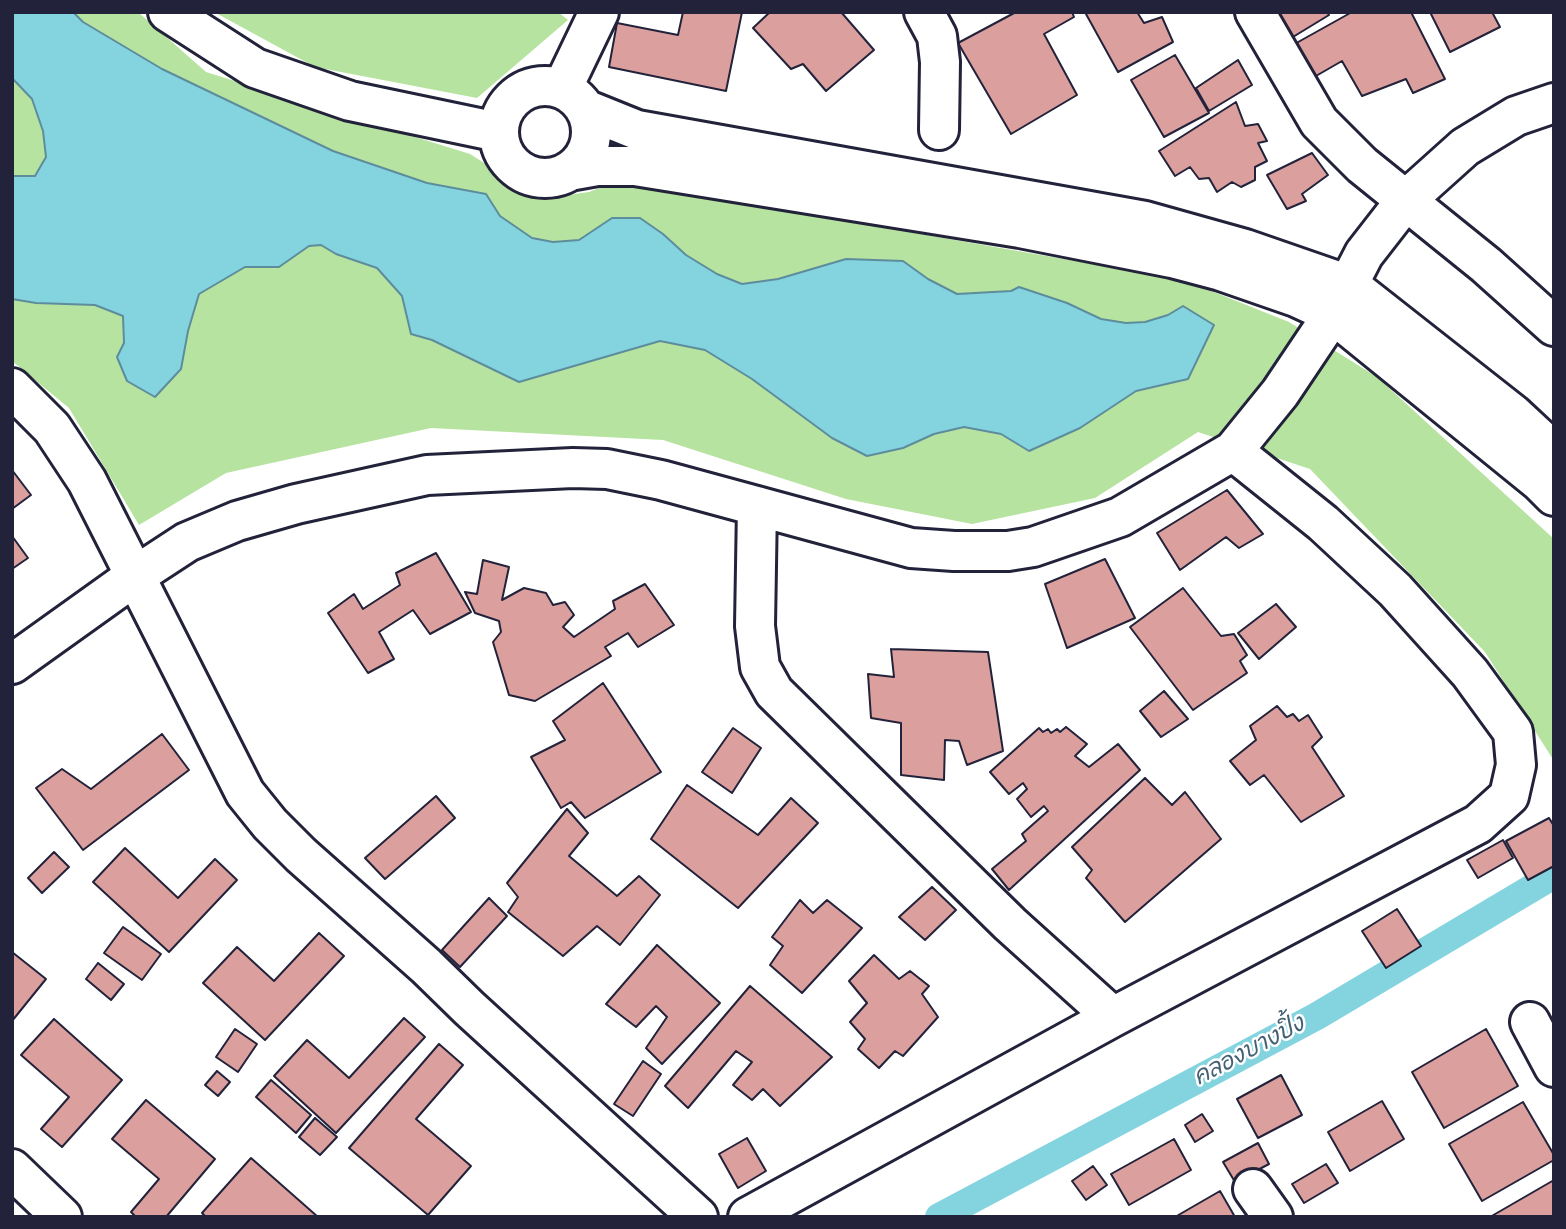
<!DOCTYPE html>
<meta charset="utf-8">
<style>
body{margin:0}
#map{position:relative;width:1566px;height:1229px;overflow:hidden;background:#fff;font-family:"Playpen Sans",sans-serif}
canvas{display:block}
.frame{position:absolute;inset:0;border:14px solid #22223b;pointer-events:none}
</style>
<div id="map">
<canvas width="1566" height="1229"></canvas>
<div class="frame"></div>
</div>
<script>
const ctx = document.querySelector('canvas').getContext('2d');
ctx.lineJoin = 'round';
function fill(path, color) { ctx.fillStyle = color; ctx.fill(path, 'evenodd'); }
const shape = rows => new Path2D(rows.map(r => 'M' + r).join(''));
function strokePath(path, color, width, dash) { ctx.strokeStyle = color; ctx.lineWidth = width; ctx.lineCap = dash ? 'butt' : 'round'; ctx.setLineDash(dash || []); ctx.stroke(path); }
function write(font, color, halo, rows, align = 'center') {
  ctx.font = font + ' "Playpen Sans","Playpen Sans Thai",sans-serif'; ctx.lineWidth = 5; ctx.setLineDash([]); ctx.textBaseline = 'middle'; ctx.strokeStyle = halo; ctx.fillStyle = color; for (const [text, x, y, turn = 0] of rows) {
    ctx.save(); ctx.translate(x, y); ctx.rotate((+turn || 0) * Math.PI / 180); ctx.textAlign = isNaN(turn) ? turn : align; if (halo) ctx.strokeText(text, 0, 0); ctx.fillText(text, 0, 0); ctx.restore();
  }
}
const green = shape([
 [12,12,138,12,206,72,470,154,541,199,589,192,617,181,1184,280,1289,322,1377,377,1554,539,1554,761,1485,652,1310,469,1198,432,1095,498,972,524,846,499,663,440,431,428,226,473,139,525,69,408,12,361],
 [214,12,558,12,568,20,477,98,315,67]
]);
const water = shape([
 [12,12,73,12,83,22,162,69,333,151,427,183,486,194,500,216,532,238,553,242,579,240,612,218,640,218,663,234,686,255,717,274,742,284,778,279,846,259,903,261,928,279,957,294,1011,291,1019,287,1067,303,1101,319,1126,323,1145,322,1168,315,1183,306,1214,325,1188,379,1136,391,1080,428,1029,451,1001,434,964,427,934,434,903,448,867,456,832,438,752,379,705,350,660,341,519,382,432,340,411,334,402,296,377,268,336,254,321,245,309,246,279,267,245,267,199,294,188,331,181,369,155,397,127,381,117,357,124,343,123,316,95,305,36,303,12,299,12,176,35,176,46,157,43,131,32,99,12,78,12,12]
]);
const canal = shape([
 [939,1217,1317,1016,1554,875]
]);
const building = shape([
 [683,12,742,12,726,91,609,67,617,23,678,35,683,12],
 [770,12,841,12,874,50,826,91,803,64,791,69,753,28,770,12],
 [1016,12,1072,12,1074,17,1044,34,1077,95,1011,134,958,43,1016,12],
 [1090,12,1137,12,1144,23,1162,17,1173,42,1118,72,1086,14,1090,12],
 [1273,12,1327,12,1329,15,1288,40,1273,12],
 [1352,12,1411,12,1445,79,1413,93,1406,79,1362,96,1342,61,1309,80,1291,46,1352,12],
 [1430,12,1492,12,1500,27,1450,52,1430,12],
 [1175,55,1209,113,1164,137,1131,80,1175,55],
 [1238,60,1252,85,1209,111,1196,88,1238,60],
 [1236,102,1245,126,1258,124,1267,141,1258,143,1267,161,1255,167,1255,180,1241,187,1232,182,1217,192,1209,178,1199,179,1190,167,1175,176,1159,151,1236,102],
 [1312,153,1328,175,1302,194,1306,201,1287,209,1267,175,1312,153],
 [12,470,31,495,12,509,12,470],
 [1227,490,1263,534,1239,548,1226,537,1180,570,1157,533,1227,490],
 [12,536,28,558,12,569,12,536],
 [436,553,471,612,430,634,413,610,379,632,394,659,368,673,328,613,354,594,363,609,400,585,396,573,436,553],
 [1105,559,1135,618,1067,648,1045,584,1105,559],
 [483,560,509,567,502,600,524,588,546,593,553,605,565,602,574,615,563,627,574,637,615,609,613,601,645,584,674,625,638,647,628,633,605,647,611,656,535,701,509,695,493,642,501,632,499,621,475,613,465,592,477,594,483,560],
 [1183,588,1221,636,1234,634,1247,655,1240,661,1247,673,1193,710,1130,627,1183,588],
 [1276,604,1296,627,1259,659,1238,633,1276,604],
 [891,649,988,652,1003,751,967,765,959,741,945,740,944,780,901,775,901,723,871,718,868,674,894,677,891,649],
 [603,683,661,772,585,818,571,802,561,808,531,757,565,740,553,721,603,683],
 [1164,691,1188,719,1161,737,1140,711,1164,691],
 [1277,706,1287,717,1293,714,1299,721,1308,715,1322,737,1312,747,1344,796,1301,822,1264,775,1250,785,1230,761,1256,740,1250,726,1277,706],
 [1066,727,1087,744,1075,756,1089,767,1118,744,1140,770,1009,890,992,869,1026,841,1022,834,1048,811,1044,806,1031,817,1017,799,1027,789,1023,783,1009,794,990,772,1039,728,1043,732,1048,729,1051,733,1057,729,1060,732,1066,727],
 [733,728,761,748,732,793,702,772,733,728],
 [162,734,189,770,83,850,36,788,62,769,91,789,162,734],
 [1145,778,1172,805,1185,792,1221,839,1125,922,1086,878,1092,870,1072,847,1145,778],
 [687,785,758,835,791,798,818,823,738,908,651,839,687,785],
 [436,796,455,818,385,879,365,858,436,796],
 [567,809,588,833,569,856,617,896,639,876,660,895,620,945,597,926,563,956,508,912,518,897,507,883,567,809],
 [1549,818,1554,826,1554,866,1528,880,1506,841,1549,818],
 [1503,840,1513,858,1478,878,1467,860,1503,840],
 [125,848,178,898,215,859,237,880,169,952,93,882,125,848],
 [54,852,69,867,42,893,28,878,54,852],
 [932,887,956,910,925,940,899,917,932,887],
 [489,898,507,916,460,967,442,950,489,898],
 [800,900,813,913,827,900,862,928,802,993,770,965,783,946,772,937,800,900],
 [1397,909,1421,946,1386,968,1362,931,1397,909],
 [123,927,161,954,142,980,104,953,123,927],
 [319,933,344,956,265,1040,203,983,237,947,274,981,319,933],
 [657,945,720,1003,662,1064,646,1048,667,1017,656,1006,636,1027,606,1004,657,945],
 [12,952,46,979,12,1021,12,952],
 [874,955,899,979,910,971,929,986,922,994,938,1017,903,1056,895,1051,879,1068,858,1049,865,1039,850,1022,867,1003,849,981,874,955],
 [98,963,124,984,111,1000,86,979,98,963],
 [750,986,832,1057,780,1106,763,1089,752,1100,733,1085,752,1062,736,1051,688,1108,665,1086,750,986],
 [404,1018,425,1037,336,1133,274,1076,307,1040,349,1078,404,1018],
 [54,1019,122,1080,62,1147,41,1129,69,1097,21,1055,54,1019],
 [235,1029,257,1044,238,1072,216,1057,235,1029],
 [1486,1029,1518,1086,1444,1128,1412,1072,1486,1029],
 [439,1044,463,1065,416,1119,471,1166,428,1215,349,1148,439,1044],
 [643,1061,661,1074,633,1116,614,1104,643,1061],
 [217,1071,230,1082,218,1096,205,1085,217,1071],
 [1281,1075,1302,1115,1258,1138,1237,1099,1281,1075],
 [271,1080,311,1115,296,1133,256,1097,271,1080],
 [146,1100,215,1159,166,1217,136,1217,131,1212,159,1179,112,1139,146,1100],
 [1382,1101,1404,1139,1350,1171,1328,1132,1382,1101],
 [1523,1102,1554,1155,1554,1160,1482,1201,1449,1144,1523,1102],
 [1202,1114,1213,1131,1195,1142,1185,1125,1202,1114],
 [315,1118,337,1137,320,1155,299,1137,315,1118],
 [747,1138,766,1171,738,1188,719,1154,747,1138],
 [1174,1139,1191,1170,1129,1205,1111,1174,1174,1139],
 [1258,1143,1269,1164,1235,1182,1223,1162,1258,1143],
 [251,1158,318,1217,206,1217,202,1213,251,1158],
 [1326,1164,1338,1183,1304,1203,1292,1184,1326,1164],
 [1093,1166,1107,1185,1086,1200,1072,1181,1093,1166],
 [1554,1180,1554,1217,1490,1217,1554,1180],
 [1220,1191,1235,1217,1175,1217,1220,1191]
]);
const minor = shape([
 [168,12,255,68,350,101,498,132],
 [924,12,937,36,940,62,939,130],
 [1255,12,1319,122,1362,165,1486,265,1554,326],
 '499 132a46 46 0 1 1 92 0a46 46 0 1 1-92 0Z',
 [562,89,599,12],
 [585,109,637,130,1145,221,1245,249,1349,285,1513,414,1554,452],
 [569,171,597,166,635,166,1020,228,1172,258,1221,271,1296,297,1333,314,1540,482,1554,496],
 [12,388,52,428,87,481,245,793,270,824,301,855,426,966,469,1008,698,1217],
 [757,506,755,626,760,667,774,692,1010,924,1113,1017],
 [12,664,135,576,187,542,237,521,296,504,427,475,573,468,607,469,661,480,911,548,954,551,1008,551,1033,547,1120,517,1233,451,1280,393,1333,314,1364,254,1406,200,1465,147,1516,116,1554,103],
 [1530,1022,1554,1067],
 [12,1169,62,1217],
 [1253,1189,1273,1217],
 [748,1217,1113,1017,1478,824,1509,796,1516,765,1513,732,1470,673,1395,590,1323,523,1233,451]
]);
const waterNames = [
 ["คลองบางปิ้ง",1249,1051,-28]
];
fill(green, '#b7e3a0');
fill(water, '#84d4df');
strokePath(water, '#5d8d9d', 2);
strokePath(canal, '#84d4df', 28);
fill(building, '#dba09d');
strokePath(building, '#22223b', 2);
strokePath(minor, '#22223b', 44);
strokePath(minor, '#fff', 38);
write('italic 23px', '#446074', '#fff', waterNames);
</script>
